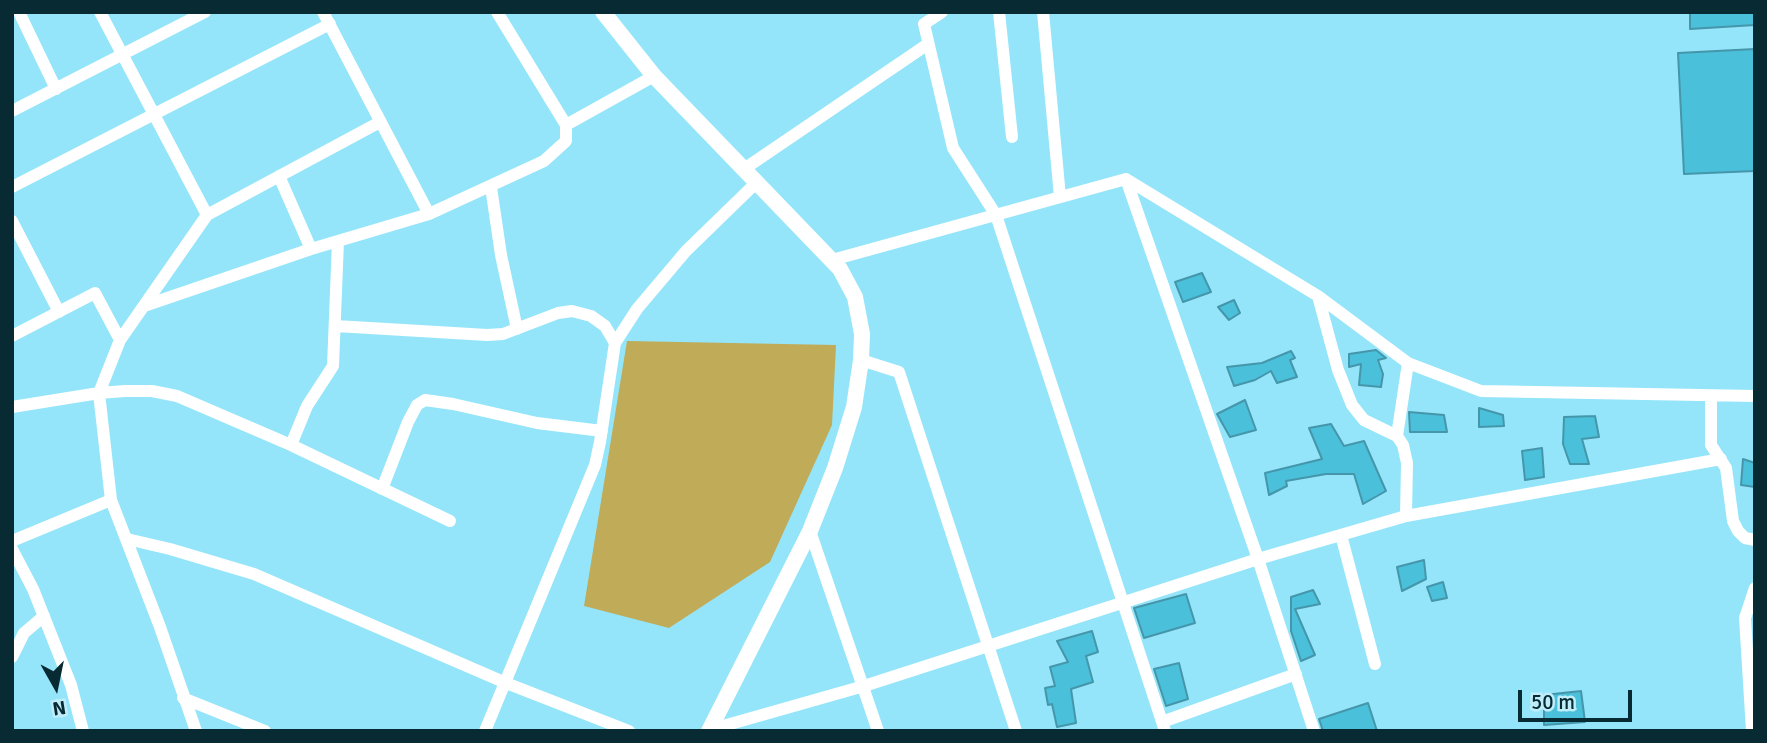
<!DOCTYPE html>
<style>
body{margin:0}
#map{position:relative;width:1767px;height:743px;overflow:hidden;background:#94e5f9;font-family:Signika,sans-serif}
canvas{display:block}
.frame{position:absolute;inset:0;border:14px solid #082b33;pointer-events:none}
.north{position:absolute;left:21px;top:652px;width:70px;height:70px;-webkit-text-stroke:5px #bfedf9;paint-order:stroke;rotate:171deg;font-size:19px;font-weight:700;line-height:28px;text-align:center;color:#082b33}
.north::after{content:'';display:block;margin:auto;width:24px;height:32px;background:#082b33;clip-path:polygon(50% 0,100% 100%,50% 72%,0 100%)}
.scale{position:absolute;left:1518px;top:690px;width:114px;height:32px;box-sizing:border-box;border:4px solid #082b33;border-top:0;padding-left:9px;font-size:21px;line-height:24px;white-space:nowrap;color:#082b33;-webkit-text-stroke:5px #bfedf9;paint-order:stroke}
</style>
<div id="map">
<canvas width="1767" height="743"></canvas>
<div class="frame"></div>
<div class="north">N</div>
<div class="scale">50 m</div>
</div>
<script>
const ctx = document.querySelector('canvas').getContext('2d');
ctx.lineJoin = 'round';
function fill(path, color) { ctx.fillStyle = color; ctx.fill(path, 'evenodd'); }
const shape = rows => new Path2D(rows.map(r => 'M' + r).join(''));
function strokePath(path, color, width, dash) { ctx.strokeStyle = color; ctx.lineWidth = width; ctx.lineCap = dash ? 'butt' : 'round'; ctx.setLineDash(dash || []); ctx.stroke(path); }
const green = shape([
 [627,341,836,345,832,425,770,562,669,628,584,606]
]);
const building = shape([
 [1690,12,1755,12,1755,25,1690,29,1690,12],
 [1755,49,1755,171,1684,174,1678,53,1755,49],
 [1202,273,1211,292,1183,302,1175,282,1202,273],
 [1234,300,1240,313,1229,320,1218,307,1234,300],
 [1376,350,1386,358,1378,360,1383,374,1381,387,1359,385,1361,364,1349,367,1349,354,1376,350],
 [1291,351,1295,358,1290,360,1297,377,1277,383,1271,371,1255,380,1234,386,1227,367,1262,363,1291,351],
 [1245,400,1256,430,1230,437,1217,414,1245,400],
 [1479,408,1503,415,1504,426,1479,427,1479,408],
 [1409,412,1444,415,1447,432,1410,432,1409,412],
 [1595,416,1599,437,1582,439,1589,464,1570,464,1563,444,1564,417,1595,416],
 [1331,424,1344,446,1364,441,1386,491,1363,504,1354,474,1326,474,1286,481,1287,486,1269,495,1265,473,1322,459,1309,428,1331,424],
 [1542,448,1544,477,1525,480,1522,451,1542,448],
 [1743,459,1755,463,1755,487,1741,485,1743,459],
 [1424,560,1426,579,1402,591,1397,567,1424,560],
 [1443,582,1447,598,1432,601,1427,587,1443,582],
 [1313,590,1320,604,1295,609,1315,655,1301,661,1291,631,1291,597,1313,590],
 [1186,594,1195,623,1144,638,1134,608,1186,594],
 [1092,631,1098,652,1086,656,1093,682,1071,689,1076,723,1057,727,1052,704,1048,705,1045,688,1055,686,1050,667,1068,662,1057,641,1092,631],
 [1179,663,1188,699,1166,706,1154,669,1179,663],
 [1581,691,1585,722,1544,725,1544,695,1581,691],
 [1368,703,1377,731,1323,731,1319,719,1368,703]
]);
const minor = shape([
 [19,12,56,89],
 [100,12,207,215],
 [323,12,429,214],
 [942,12,924,24,953,148,996,215,1165,731],
 [999,12,1012,137],
 [1043,12,1060,197],
 [12,111,205,12],
 [566,125,654,76],
 [744,169,928,44],
 [279,176,311,249],
 [1126,179,1258,559,1314,731],
 [12,187,330,24],
 [491,187,501,255,517,329],
 [12,221,59,312],
 [832,260,1126,179,1318,296,1408,363,1481,391,1755,396],
 [1318,296,1338,370,1352,405,1364,420,1397,436,1403,445,1407,463,1406,516],
 [144,306,311,249,429,214,544,161,566,141,566,125,497,12],
 [336,326,487,335,503,334,558,313,572,311,591,316,605,326,615,343],
 [12,336,95,293,120,340],
 [861,360,899,372,1016,731],
 [1711,396,1711,445,1726,468,1733,521,1738,531,1745,538,1755,540],
 [12,407,99,393,125,391,152,391,177,396,291,445,450,521],
 [1397,436,1408,363],
 [291,445,307,406,333,366,338,241],
 [382,489,408,422,417,405,425,400,453,404,537,423,602,431],
 [810,531,878,731],
 [1341,535,1375,664],
 [127,539,170,549,254,574,506,683,629,731],
 [12,541,111,500],
 [12,549,33,589,71,685,83,731],
 [12,657,24,633,44,616],
 [183,698,265,731],
 [1162,722,1296,674],
 [709,730,864,686,1258,559,1406,516,1721,459],
 [196,731,160,627,111,500,99,393,120,340,207,215,380,122],
 [485,731,595,465,600,442,615,343,637,309,686,251,757,182],
 [1752,731,1745,618,1755,588]
]);
const tertiary = shape([
 [603,12,654,76,840,269,855,297,862,334,861,360,854,407,835,468,810,531,709,731]
]);
fill(green, '#c0ab58');
fill(building, '#4ac0db');
strokePath(building, '#4596aa', 2);
strokePath(minor, '#fff', 12);
strokePath(tertiary, '#fff', 16);
</script>
